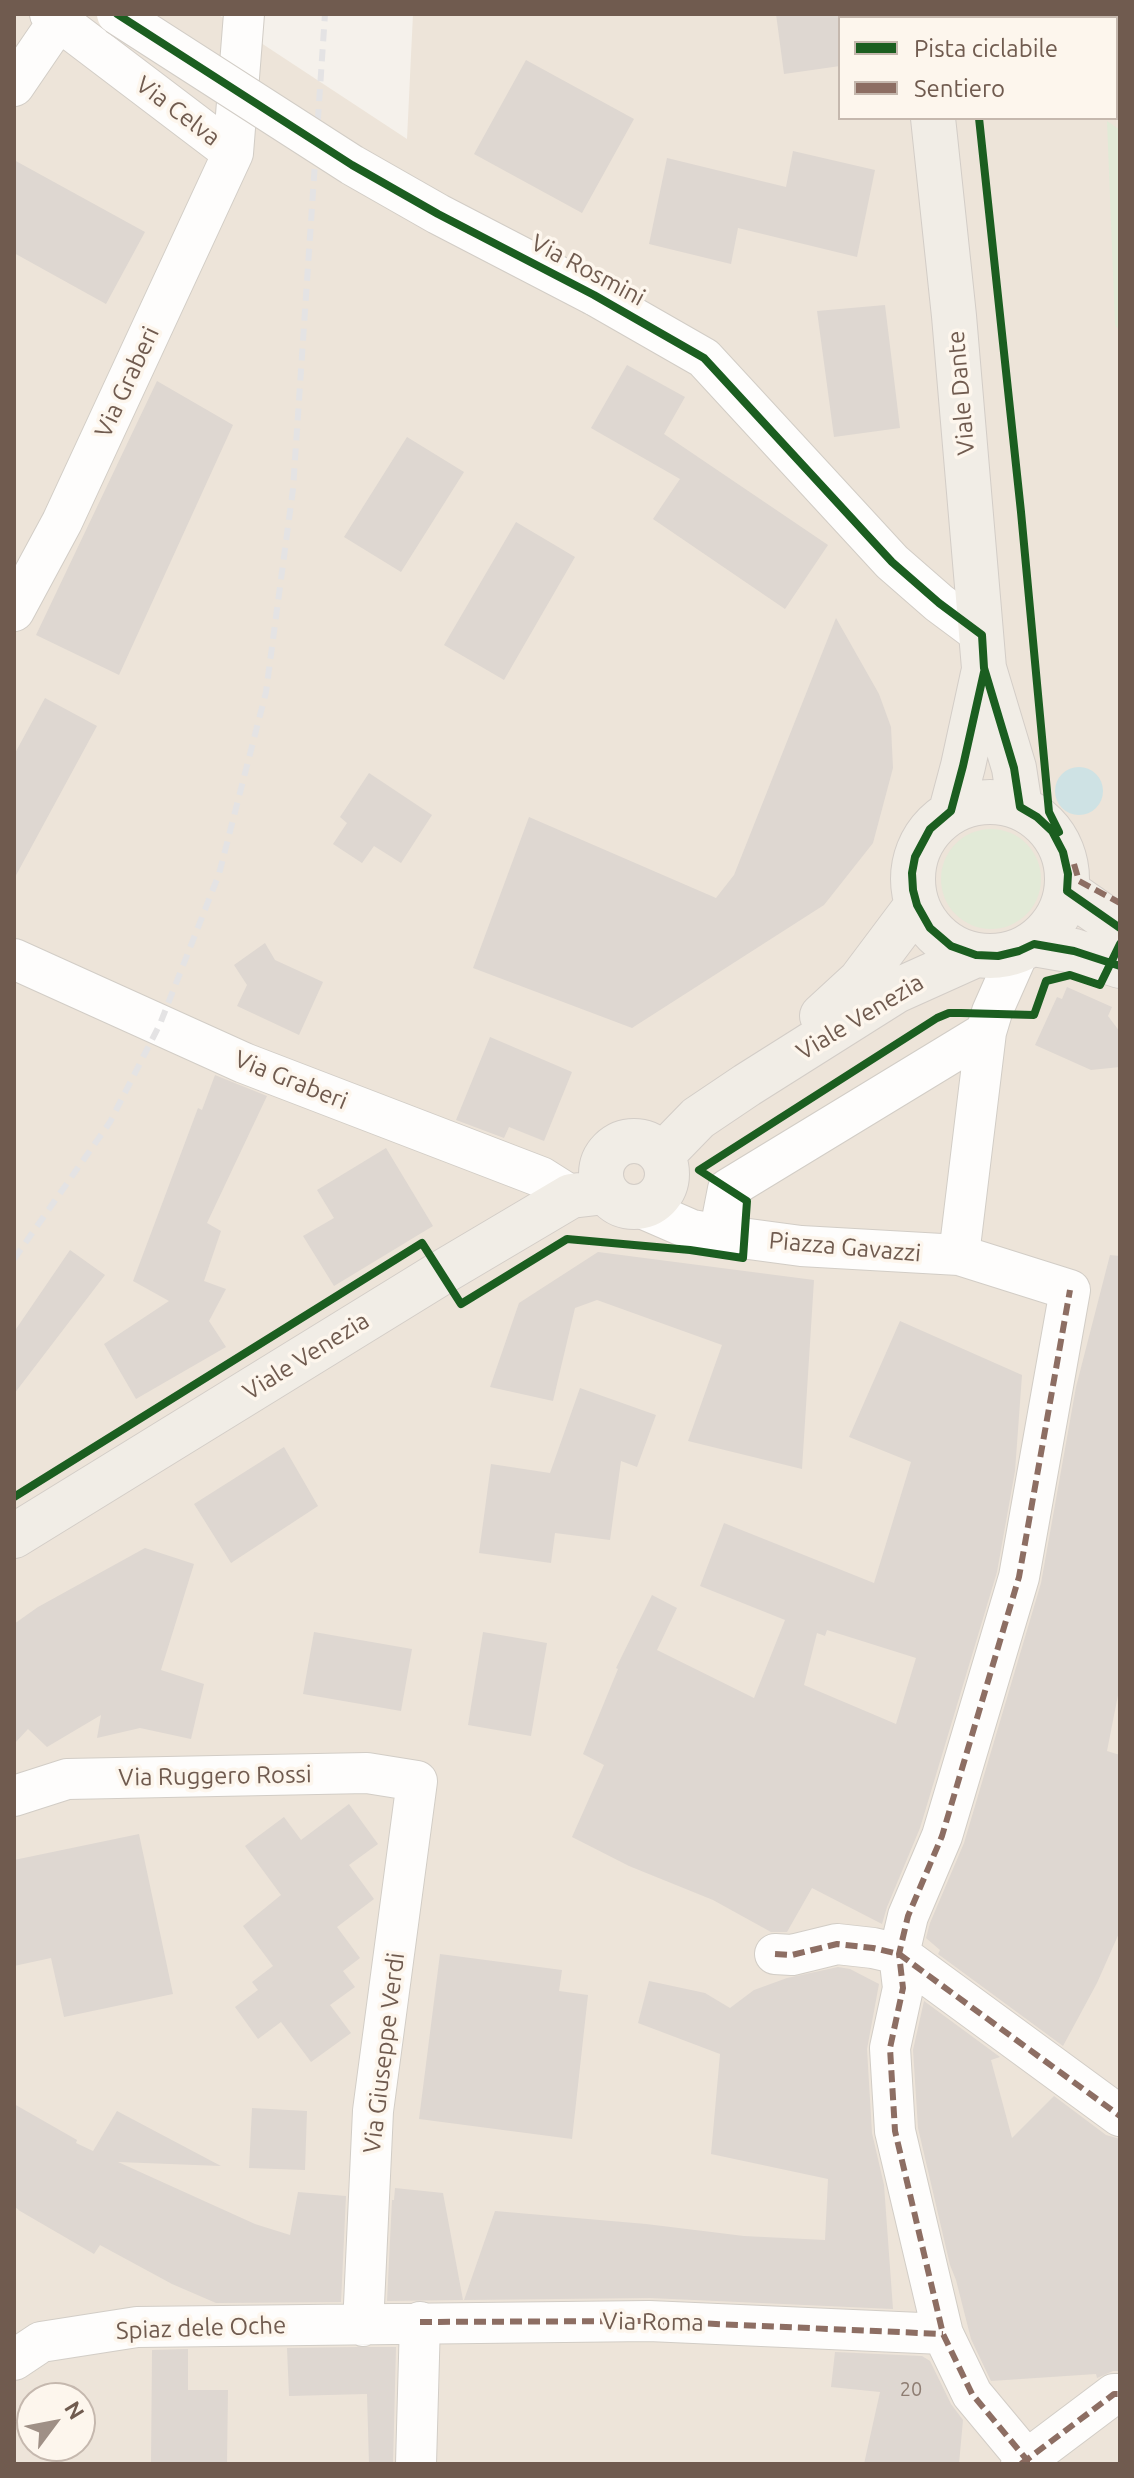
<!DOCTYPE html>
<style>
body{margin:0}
#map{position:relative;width:1134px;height:2478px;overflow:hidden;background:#f5f1eb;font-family:Ubuntu,sans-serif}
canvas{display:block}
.frame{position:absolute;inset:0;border:16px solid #705b4f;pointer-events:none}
.legend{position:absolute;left:838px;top:16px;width:280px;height:104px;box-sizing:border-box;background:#fdf6ed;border:2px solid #c5b8ae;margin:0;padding:10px 14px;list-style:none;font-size:24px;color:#705b4f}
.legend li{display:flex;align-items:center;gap:16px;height:40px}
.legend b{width:40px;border:2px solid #c5b8ae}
.north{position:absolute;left:16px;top:2382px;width:80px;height:80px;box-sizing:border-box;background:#fdf6ed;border:2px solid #c5b8ae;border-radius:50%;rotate:58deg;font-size:22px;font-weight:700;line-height:32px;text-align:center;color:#705b4f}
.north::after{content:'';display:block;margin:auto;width:28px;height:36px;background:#9f9086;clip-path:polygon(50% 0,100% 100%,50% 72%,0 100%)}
</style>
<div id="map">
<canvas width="1134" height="2478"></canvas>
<div class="frame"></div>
<ul class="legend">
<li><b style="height:10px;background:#1b5e20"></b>Pista ciclabile</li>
<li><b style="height:10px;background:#8d6e63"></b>Sentiero</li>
</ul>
<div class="north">N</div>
</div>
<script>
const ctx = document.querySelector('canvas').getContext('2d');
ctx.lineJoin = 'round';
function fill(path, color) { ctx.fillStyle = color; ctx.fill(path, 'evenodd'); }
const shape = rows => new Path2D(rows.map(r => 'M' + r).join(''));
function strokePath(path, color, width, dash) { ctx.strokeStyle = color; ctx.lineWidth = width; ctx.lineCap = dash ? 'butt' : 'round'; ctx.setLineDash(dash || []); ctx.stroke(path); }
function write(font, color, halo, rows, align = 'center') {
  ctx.font = font + ' Ubuntu,sans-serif'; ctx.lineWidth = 7; ctx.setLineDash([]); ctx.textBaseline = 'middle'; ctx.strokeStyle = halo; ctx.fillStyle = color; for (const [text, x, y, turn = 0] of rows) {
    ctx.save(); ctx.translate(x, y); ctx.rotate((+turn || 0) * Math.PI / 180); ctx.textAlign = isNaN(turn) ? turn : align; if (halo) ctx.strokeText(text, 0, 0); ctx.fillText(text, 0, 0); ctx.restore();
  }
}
const residential = shape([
 [14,14,217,14,407,139,413,14,1120,14,1120,2464,14,2464],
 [840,18,1116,18,1116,118,840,118],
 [32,2398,80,2398,80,2446,32,2446]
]);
const green = shape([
 [1107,121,1120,130,1120,331,1115,325],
 '941 879a50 50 0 1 1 100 0a50 50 0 1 1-100 0Z'
]);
const water = shape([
 '1055 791a24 24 0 1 1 48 0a24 24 0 1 1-48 0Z'
]);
const building = shape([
 [776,14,840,14,840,66,784,74],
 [526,60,634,119,582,213,474,154],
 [793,151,875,170,857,257,738,228,731,264,649,244,667,158,786,187],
 [14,160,145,232,106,304,14,253],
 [885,305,900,428,834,437,817,311],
 [627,365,685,397,664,434,828,545,785,609,653,519,680,479,591,428],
 [157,381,233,425,119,675,36,635],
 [407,437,464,472,401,572,344,537],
 [516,522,575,557,504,680,444,645],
 [836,618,879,694,891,727,893,768,873,843,824,905,632,1028,473,968,529,817,716,898,734,875],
 [45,698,97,726,14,879,14,755],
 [369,773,432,815,401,863,374,846,362,863,333,844,347,823,340,817],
 [265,943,275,960,323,982,299,1035,237,1006,247,985,234,965],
 [1067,987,1112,1007,1108,1016,1120,1032,1120,1067,1091,1070,1035,1045,1057,997,1062,999],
 [490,1037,572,1072,544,1141,509,1127,504,1138,456,1120],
 [215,1075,267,1096,207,1223,221,1231,204,1281,226,1289,209,1321,226,1347,136,1399,104,1344,169,1301,133,1281,198,1108,202,1110],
 [386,1148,433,1226,334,1286,303,1236,334,1218,317,1190],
 [70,1250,105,1275,14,1394,14,1332],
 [598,1252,814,1280,802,1469,688,1441,722,1345,597,1300,575,1308,553,1401,490,1387,519,1303],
 [1110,1255,1120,1256,1120,1685,1107,1751,1120,1755,1120,1931,1097,1983,1063,2046,938,1954,940,1950,926,1938,930,1923,964,1843,1041,1583,1076,1387],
 [900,1321,1022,1375,1015,1471,997,1572,920,1828,887,1907,882,1924,812,1888,787,1932,771,1932,713,1900,629,1866,572,1837,604,1765,583,1754,618,1669,616,1668,652,1595,677,1608,657,1650,754,1698,785,1620,700,1586,724,1523,874,1583,911,1462,849,1437],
 [827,1630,916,1658,896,1724,804,1685,817,1633,825,1636],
 [580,1388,656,1415,637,1467,621,1461,610,1540,555,1533,551,1563,479,1553,491,1464,550,1473],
 [284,1447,318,1506,231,1563,194,1504],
 [145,1548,194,1564,161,1670,204,1684,191,1739,140,1728,97,1738,101,1715,47,1747,28,1729,14,1744,14,1624,38,1607],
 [314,1632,412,1649,401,1711,303,1694],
 [483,1632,547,1643,531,1736,468,1725],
 [349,1804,378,1844,349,1865,374,1899,337,1927,360,1958,343,1971,355,1987,330,2005,351,2033,311,2062,281,2022,258,2039,235,2007,258,1990,252,1982,273,1966,243,1926,281,1895,245,1846,284,1817,301,1840],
 [139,1834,173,1994,64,2017,51,1958,14,1966,14,1860],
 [440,1954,562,1970,559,1991,588,1995,572,2139,419,2119],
 [838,1967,850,1969,879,1984,867,2049,872,2133,884,2185,893,2309,650,2298,464,2300,495,2211,646,2224,744,2236,825,2240,828,2179,711,2154,720,2054,638,2023,649,1981,705,1993,730,2008,754,1990,787,1978],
 [924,2001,1000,2057,991,2060,1012,2138,1054,2096,1106,2135,1120,2139,1120,2371,1113,2371,1097,2378,1096,2374,991,2381,971,2339,956,2280,950,2265,918,2128,913,2050],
 [14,2104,77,2140,76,2143,93,2151,117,2111,221,2166,118,2162,255,2224,290,2235,298,2192,346,2196,341,2302,216,2303,172,2284,100,2245,94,2254,20,2211,14,2206],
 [252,2108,307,2111,305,2170,249,2168],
 [395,2188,443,2193,463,2300,387,2301,392,2200,394,2200],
 [357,2347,396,2347,393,2464,369,2464,367,2394,289,2396,287,2348],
 [188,2349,188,2390,228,2390,227,2464,151,2464,152,2350],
 [835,2352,922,2356,930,2361,951,2404,963,2420,959,2464,864,2464,880,2392,831,2387]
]);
const minor = shape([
 [50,14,233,153],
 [1029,14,1035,18],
 [1116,71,1120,74],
 [14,86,59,20],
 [594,295,704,358,892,562,939,603,982,635],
 [14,611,62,522,233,153,244,14],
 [14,959,244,1063,541,1177,571,1196],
 [639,1207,692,1230,719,1235,801,1246,959,1255,1070,1290,1019,1577,942,1836,908,1916,899,1954,903,1988,890,2048,895,2131,943,2334,972,2394,1027,2460,1027,2464],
 [719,1235,728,1189,986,1032],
 [959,1255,986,1032,992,1012,1019,951],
 [14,1796,67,1779,367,1773,417,1781,373,2111,363,2326],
 [775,1954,792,1955,837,1944,873,1948,899,1954,1120,2116],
 [14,2360,41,2342,137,2327,649,2321,943,2334],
 [416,2464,420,2322],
 [1021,2464,1114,2394,1120,2394]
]);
const major = shape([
 [922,14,922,18],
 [933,118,954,316,984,668,1014,768,1020,807],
 '913 879a77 77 0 1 1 154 0a77 77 0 1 1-154 0Z',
 [951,811,963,766,983,674],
 [1067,891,1120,928],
 [1034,944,1074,951,1120,966],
 [822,1016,860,981,917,905],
 '601 1174a33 33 0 1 1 66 0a33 33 0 1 1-66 0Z',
 [662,1155,698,1118,747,1085,896,991,976,955],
 [14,1536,441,1273,571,1196,605,1192]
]);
const rail = shape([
 [14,1259,110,1122,160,1024,219,874,266,692,293,489,325,14]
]);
const minorBridge = shape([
 [117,14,352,165,438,214,594,295]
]);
const quiet = shape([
 [988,18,991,14],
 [1074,864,1079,881,1120,903],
 [775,1954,792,1955,837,1944,873,1948,899,1954,1120,2116],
 [420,2322,649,2321,943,2334],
 [1021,2464,1114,2394,1120,2394],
 [1027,2464,1027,2460,972,2394,943,2334,895,2131,890,2048,903,1988,899,1954,908,1916,942,1836,1019,1577,1070,1290]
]);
const cycleway = shape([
 [117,14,352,165,438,214,594,295,704,358,892,562,939,603,982,635,984,668,1014,768,1020,807,1037,817,1052,831,1063,852,1068,874,1067,891,1120,928],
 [979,118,1021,512,1049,812,1059,832],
 [984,672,963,766,951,811,930,829,915,857,912,873,913,890,917,905,930,928,951,946,976,955,998,956,1019,951,1034,944,1074,951,1120,966],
 [14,1497,422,1243,461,1304,567,1239,690,1250,743,1258,747,1201,699,1170,937,1018,949,1013,961,1013,1034,1015,1046,981,1070,975,1100,985,1120,944]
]);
const numberNames = [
 ["20",911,2389]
];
const streetNames = [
 ["Via Celva",178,111,37],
 ["Via Rosmini",588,270,28],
 ["Via Graberi",127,382,-65],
 ["Viale Dante",961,393,-95],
 ["Viale Venezia",860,1017,-31],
 ["Via Graberi",291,1080,22],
 ["Piazza Gavazzi",845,1247,5],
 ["Viale Venezia",306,1356,-32],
 ["Via Ruggero Rossi",215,1776,-1],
 ["Via Giuseppe Verdi",384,2053,-83],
 ["Via Roma",653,2322,1],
 ["Spiaz dele Oche",201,2328,-2]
];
fill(residential, '#ede4d9');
fill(green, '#e2ead7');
fill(water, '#cee2e4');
fill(building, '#ded7d1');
strokePath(minor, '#d2cdc6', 42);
strokePath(major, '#d3cdc7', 46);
strokePath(minor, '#fefdfc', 40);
strokePath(major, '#f1ede6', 44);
strokePath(rail, '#e4e3e4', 6, [12, 8]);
strokePath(minorBridge, '#d2cdc6', 42, []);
strokePath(minorBridge, '#fefdfc', 40);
strokePath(quiet, '#8d6e63', 6, [12, 6]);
strokePath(cycleway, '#1b5e20', 8);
write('20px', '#8e7d72', null, numberNames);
write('24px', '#705b4f', '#fdf6ed', streetNames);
</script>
